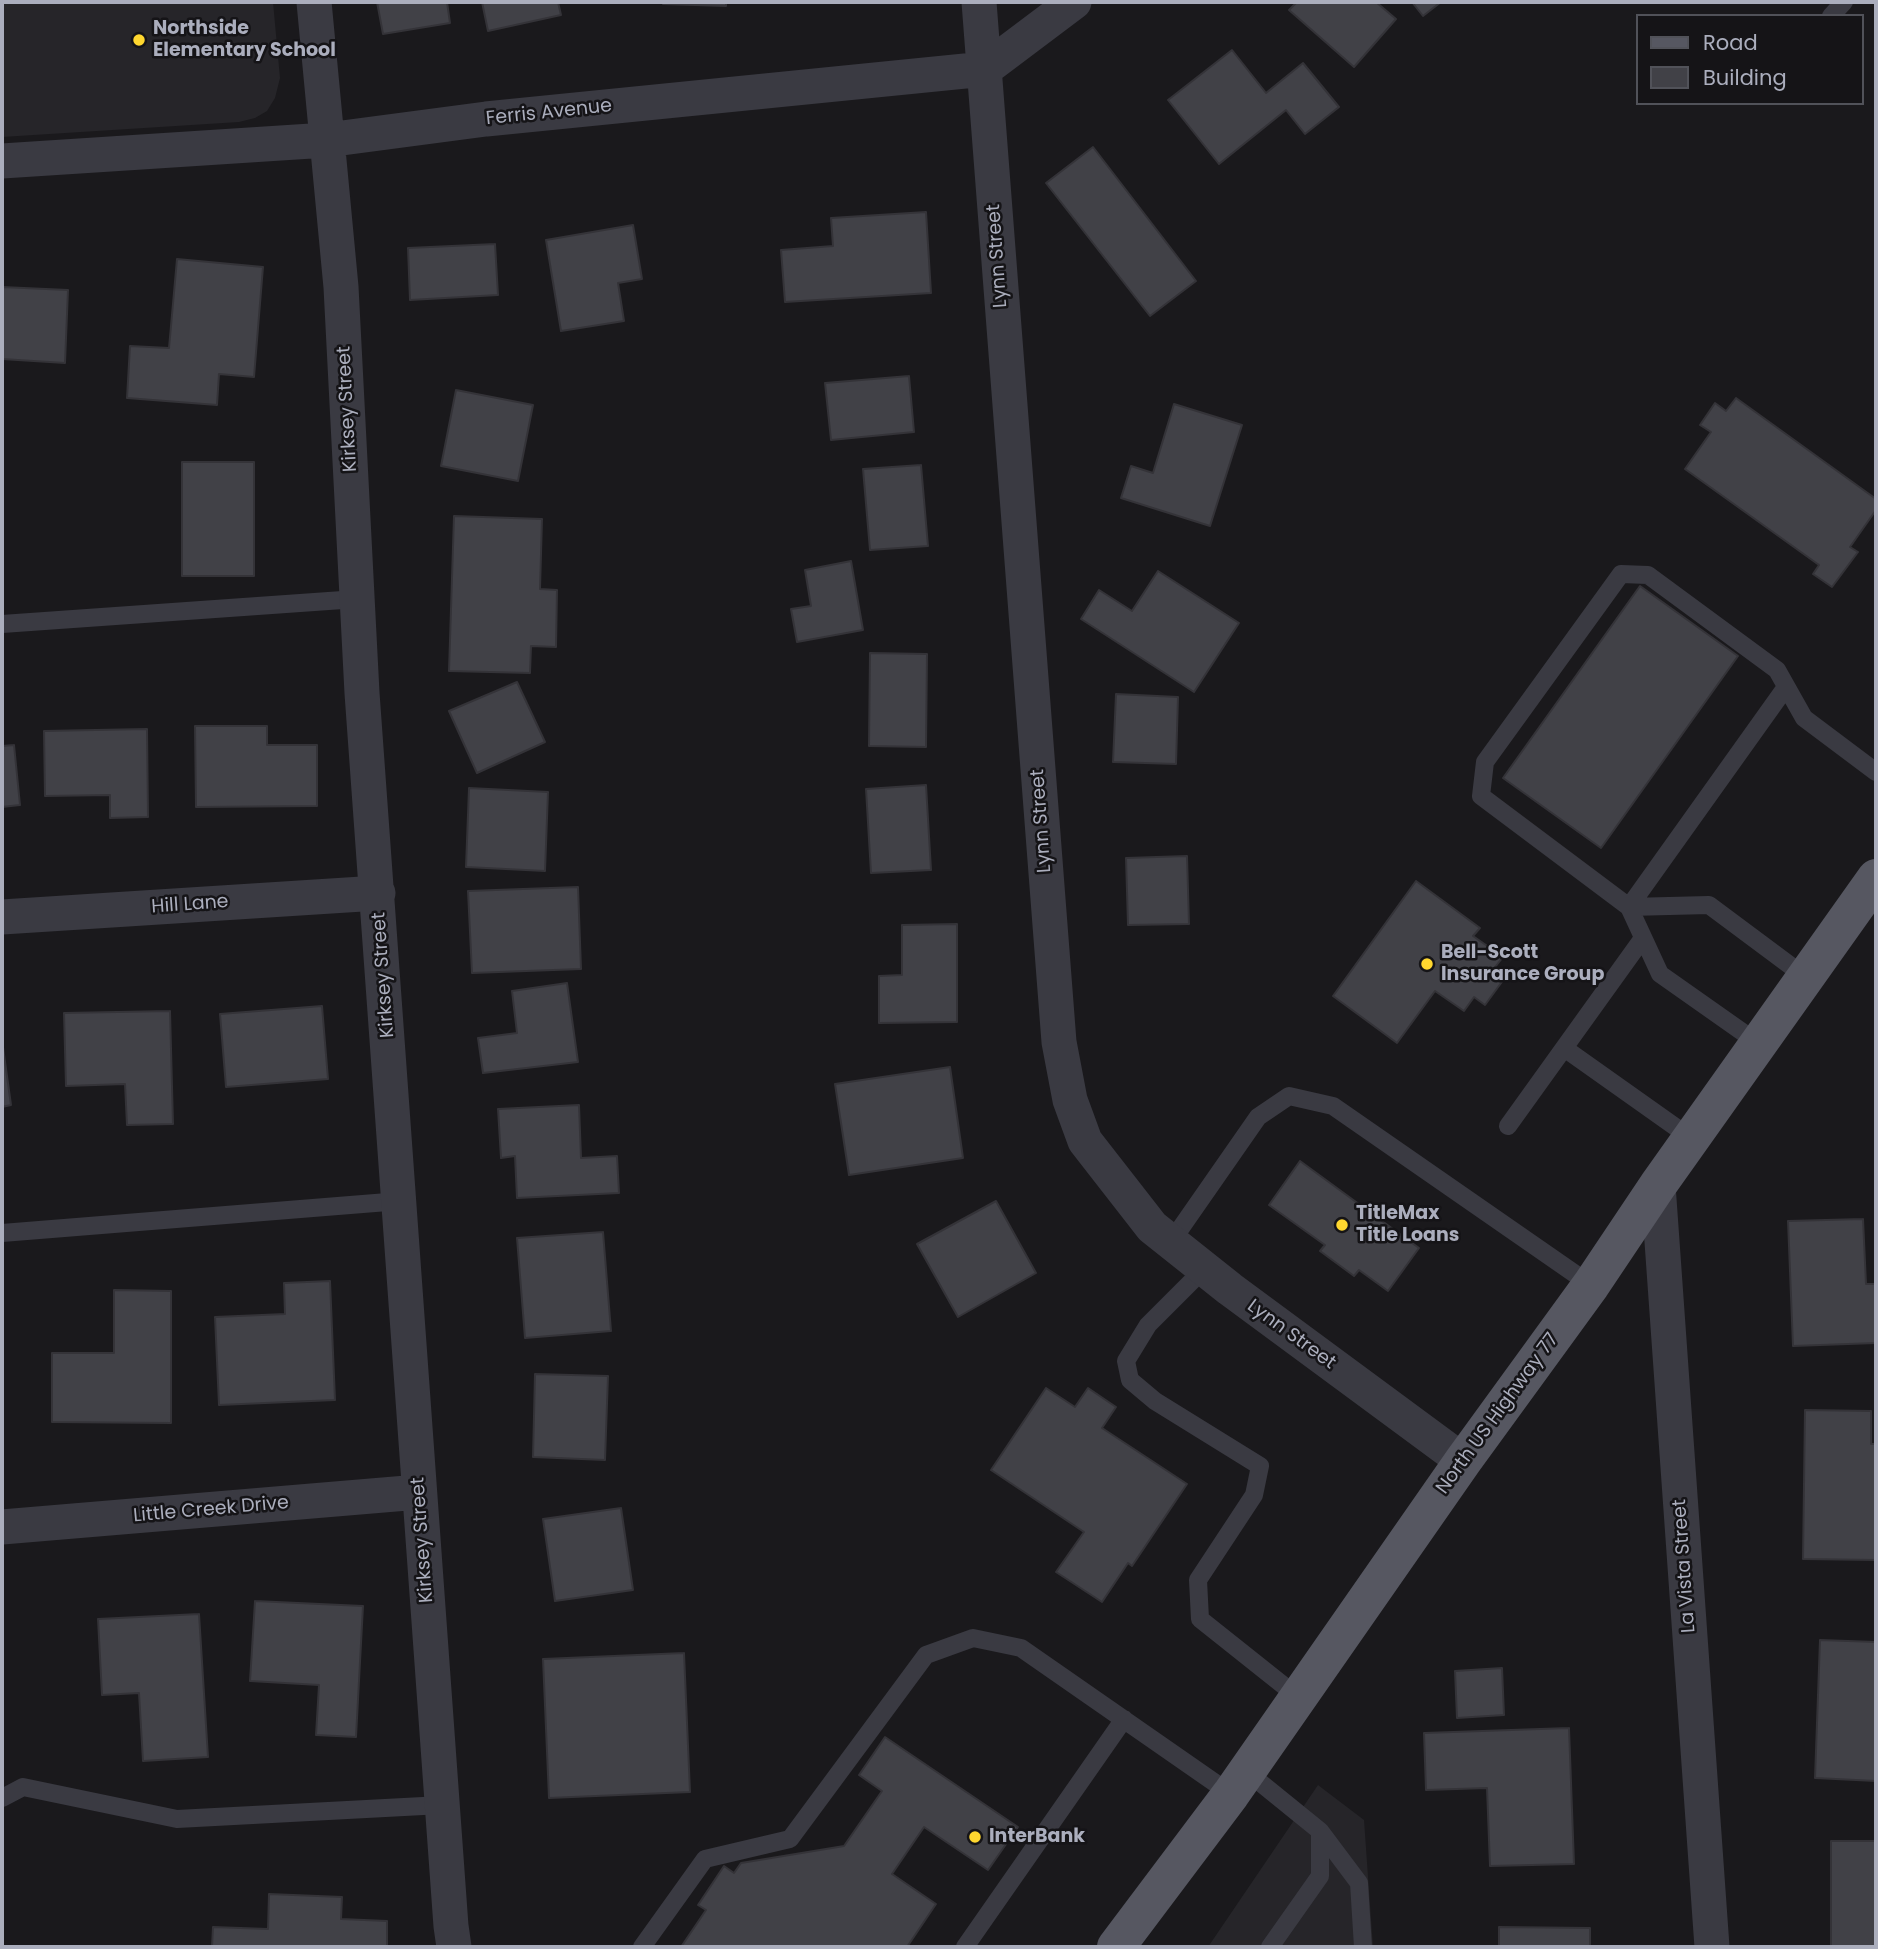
<!DOCTYPE html>
<style>
body{margin:0}
#map{position:relative;width:1878px;height:1949px;overflow:hidden;background:#1a191c;font-family:Poppins,sans-serif}
canvas{display:block}
.frame{position:absolute;inset:0;border:4px solid #abaebd;pointer-events:none}
.legend{position:absolute;left:1636px;top:14px;width:228px;height:91px;box-sizing:border-box;background:#151417;border:2px solid #515259;margin:0;padding:9px 12px;list-style:none;font-size:21px;color:#abaebd}
.legend li{display:flex;align-items:center;gap:14px;height:35px}
.legend b{width:35px;border:2px solid #515259}
</style>
<div id="map">
<canvas width="1878" height="1949"></canvas>
<div class="frame"></div>
<ul class="legend">
<li><b style="height:9px;background:#565761"></b>Road</li>
<li><b style="height:19px;background:#414147"></b>Building</li>
</ul>
</div>
<script>
const ctx = document.querySelector('canvas').getContext('2d');
ctx.lineJoin = 'round';
function fill(path, color) { ctx.fillStyle = color; ctx.fill(path, 'evenodd'); }
const shape = rows => new Path2D(rows.map(r => 'M' + r).join(''));
function strokePath(path, color, width, dash) { ctx.strokeStyle = color; ctx.lineWidth = width; ctx.lineCap = dash ? 'butt' : 'round'; ctx.setLineDash(dash || []); ctx.stroke(path); }
function write(font, color, halo, rows, align = 'center') {
  ctx.font = font + ' Poppins,sans-serif'; ctx.lineWidth = 5; ctx.setLineDash([]); ctx.textBaseline = 'middle'; ctx.strokeStyle = halo; ctx.fillStyle = color; for (const [text, x, y, turn = 0] of rows) {
    ctx.save(); ctx.translate(x, y); ctx.rotate((+turn || 0) * Math.PI / 180); ctx.textAlign = isNaN(turn) ? turn : align; if (halo) ctx.strokeText(text, 0, 0); ctx.fillText(text, 0, 0); ctx.restore();
  }
}
const built = shape([
 [2,2,273,2,280,78,275,98,267,111,255,118,239,122,2,137],
 [1318,1785,1364,1820,1373,1947,1208,1947]
]);
const building = shape([
 [377,2,447,2,450,23,383,34,377,2],
 [482,2,558,2,561,15,488,31,482,2],
 [663,2,726,2,726,6,663,4,663,2],
 [1297,2,1376,2,1396,19,1354,67,1289,10,1297,2],
 [1412,2,1441,2,1423,16,1412,2],
 [1232,50,1266,93,1303,63,1339,107,1305,134,1286,110,1219,164,1168,100,1232,50],
 [1093,147,1196,281,1150,316,1046,183,1093,147],
 [926,212,931,293,785,302,781,250,833,246,831,218,926,212],
 [633,225,642,279,618,283,624,321,561,331,546,240,633,225],
 [495,244,498,295,410,300,408,248,495,244],
 [177,259,263,267,254,377,219,374,217,405,127,398,130,346,169,348,177,259],
 [2,287,68,290,65,363,2,359,2,287],
 [909,376,914,432,831,440,825,383,909,376],
 [456,390,533,405,518,481,441,466,456,390],
 [1736,398,1876,499,1876,510,1850,547,1858,552,1832,587,1813,574,1819,565,1685,469,1711,432,1700,425,1715,403,1726,411,1736,398],
 [1174,404,1242,425,1210,526,1121,498,1131,466,1153,473,1174,404],
 [182,462,254,462,254,576,182,576,182,462],
 [921,465,928,546,870,550,863,469,921,465],
 [454,516,542,519,540,589,557,590,556,647,531,646,530,673,449,671,454,516],
 [851,561,863,630,797,642,791,609,811,606,805,570,851,561],
 [1158,571,1239,623,1194,692,1081,619,1099,590,1132,611,1158,571],
 [1640,586,1738,656,1601,848,1503,778,1640,586],
 [870,653,927,654,926,747,869,746,870,653],
 [517,682,545,742,477,773,449,711,517,682],
 [1116,694,1178,697,1176,764,1113,762,1116,694],
 [195,726,267,726,267,745,317,745,317,806,196,807,195,726],
 [147,729,148,817,110,818,110,795,45,796,44,731,147,729],
 [14,745,20,805,2,807,2,746,14,745],
 [926,785,931,870,871,873,866,789,926,785],
 [469,788,548,792,545,871,466,867,469,788],
 [1187,856,1189,924,1128,925,1126,858,1187,856],
 [1416,881,1480,928,1473,936,1503,957,1492,971,1504,979,1485,1005,1474,997,1464,1011,1435,991,1397,1043,1333,996,1416,881],
 [578,887,581,969,472,973,468,891,578,887],
 [957,924,957,1022,879,1023,879,976,902,975,902,925,957,924],
 [567,983,578,1062,483,1073,478,1038,517,1033,512,991,567,983],
 [322,1006,328,1079,226,1087,220,1014,322,1006],
 [170,1011,173,1124,127,1125,125,1084,66,1086,64,1013,170,1011],
 [2,1040,11,1105,2,1107,2,1040],
 [950,1067,963,1158,849,1175,835,1084,950,1067],
 [579,1105,581,1158,617,1156,619,1193,517,1198,515,1156,501,1158,498,1109,579,1105],
 [1300,1161,1419,1248,1388,1291,1359,1270,1354,1276,1320,1251,1325,1245,1269,1205,1300,1161],
 [996,1201,1036,1273,958,1317,917,1244,996,1201],
 [1863,1219,1866,1284,1876,1284,1876,1343,1793,1346,1788,1221,1863,1219],
 [603,1232,611,1331,525,1338,517,1238,603,1232],
 [330,1281,335,1400,219,1405,215,1317,285,1314,284,1283,330,1281],
 [114,1290,171,1291,171,1423,52,1422,52,1353,114,1353,114,1290],
 [535,1374,608,1376,605,1460,533,1457,535,1374],
 [1046,1388,1075,1407,1088,1388,1116,1407,1102,1428,1187,1484,1132,1566,1128,1563,1102,1602,1056,1572,1084,1532,991,1470,1046,1388],
 [1805,1410,1871,1411,1871,1444,1876,1444,1876,1560,1803,1559,1805,1410],
 [621,1508,633,1590,555,1601,543,1519,621,1508],
 [255,1601,363,1606,356,1737,316,1735,319,1685,250,1681,255,1601],
 [199,1614,208,1757,143,1761,139,1693,102,1695,98,1619,199,1614],
 [1820,1640,1876,1642,1876,1781,1815,1778,1820,1640],
 [684,1653,690,1792,549,1798,543,1659,684,1653],
 [1502,1668,1504,1715,1457,1718,1455,1671,1502,1668],
 [1569,1728,1574,1864,1490,1866,1487,1788,1426,1790,1424,1733,1569,1728],
 [885,1737,1018,1827,988,1870,924,1827,892,1874,936,1904,907,1947,681,1947,706,1910,698,1905,724,1866,734,1873,741,1863,844,1846,882,1791,859,1775,885,1737],
 [1831,1841,1876,1841,1876,1947,1831,1947,1831,1841],
 [269,1894,342,1897,341,1919,387,1921,387,1947,212,1947,213,1927,268,1929,269,1894],
 [1499,1927,1590,1928,1590,1947,1499,1947,1499,1927]
]);
const lane = shape([
 [1831,16,1844,2],
 [2,624,357,599],
 [1629,907,1786,687],
 [1629,907,1709,905,1807,978],
 [1758,1043,1660,974,1629,907,1481,796,1485,762,1621,574,1648,575,1777,670,1804,718,1876,772],
 [1564,1048,1691,1138],
 [1508,1126,1643,938],
 [2,1233,400,1201],
 [1171,1242,1258,1117,1289,1096,1333,1106,1591,1285],
 [1204,1269,1148,1325,1126,1361,1130,1380,1155,1401,1260,1466,1254,1495,1198,1580,1200,1619,1298,1697],
 [1246,1771,1320,1831,1320,1876,1270,1947],
 [2,1798,23,1787,177,1819,442,1805],
 [1320,1831,1359,1883,1363,1947],
 [642,1947,705,1859,790,1839,926,1655,973,1638,1021,1648,1231,1794],
 [965,1947,1124,1719]
]);
const street = shape([
 [314,2,341,287,362,693,451,1926,454,1947],
 [979,2,1059,1042,1070,1100,1085,1141,1152,1227,1230,1289,1463,1461],
 [2,161,327,140,486,119,985,69,1074,2],
 [2,917,378,893],
 [1658,1185,1712,1947],
 [2,1527,419,1492]
]);
const primary = shape([
 [1116,1947,1231,1794,1463,1461,1591,1285,1658,1185,1876,878]
]);
const markers = [
 [139,40,7,"#ffd72f"],
 [1427,964,7,"#ffd72f"],
 [1342,1225,7,"#ffd72f"],
 [975,1837,7,"#ffd72f"]
];
const poiNames = [
 ["Northside",153,29],
 ["Elementary School",153,51],
 ["Bell-Scott",1441,953],
 ["Insurance Group",1441,975],
 ["TitleMax",1356,1214],
 ["Title Loans",1356,1236],
 ["InterBank",989,1837]
];
const streetNames = [
 ["Ferris Avenue",549,113,-6],
 ["Lynn Street",998,256,-94],
 ["Kirksey Street",348,409,-93],
 ["Lynn Street",1042,821,-94],
 ["Hill Lane",190,905,-4],
 ["Kirksey Street",384,975,-94],
 ["Lynn Street",1291,1335,36],
 ["North US Highway 77",1498,1414,-54],
 ["Little Creek Drive",211,1510,-5],
 ["Kirksey Street",423,1540,-94],
 ["La Vista Street",1685,1566,-94]
];
fill(built, '#262529');
fill(building, '#414147');
strokePath(building, '#343338', 2);
strokePath(lane, '#3a3a42', 18);
strokePath(street, '#3a3a42', 35);
strokePath(primary, '#565761', 38);
for (const [x, y, r, color] of markers) { const dot = new Path2D(); dot.arc(x, y, r, 0, 2 * Math.PI); ctx.fillStyle = color; ctx.fill(dot); strokePath(dot, '#151417', 2.5); }
write('bold 19px', '#abaebd', '#151417', poiNames, 'left');
write('19px', '#abaebd', '#151417', streetNames);
</script>
